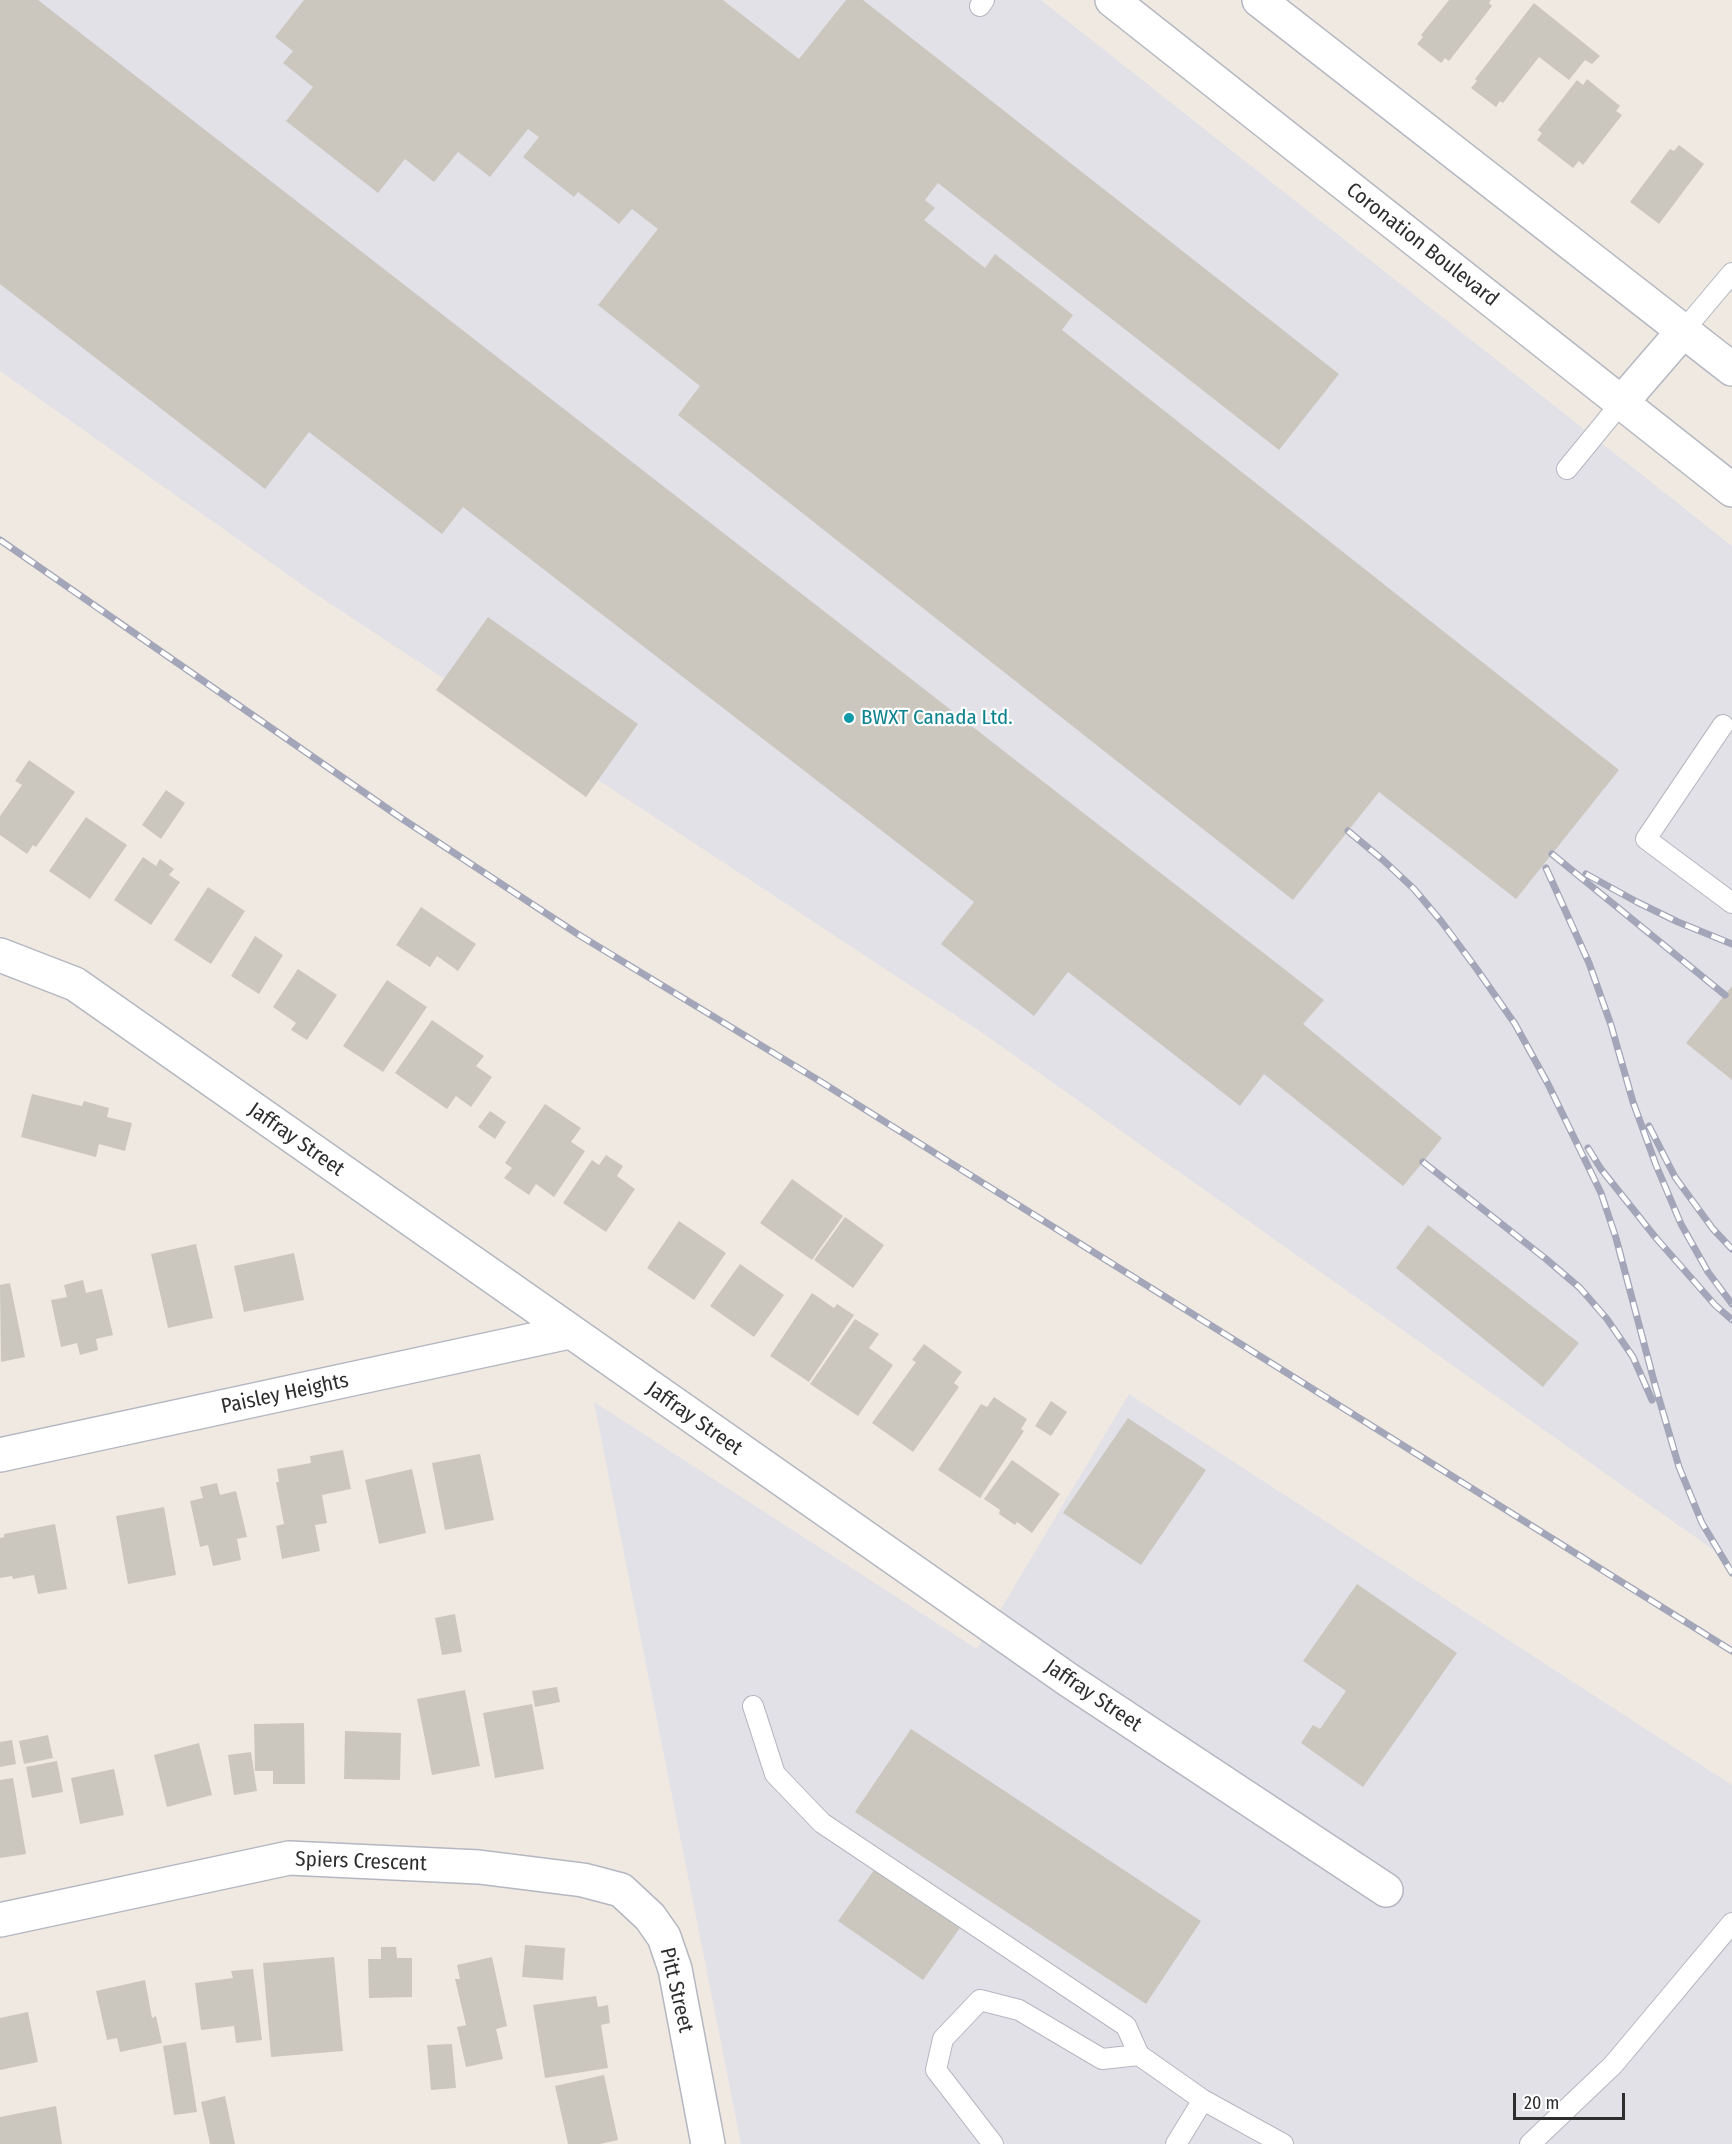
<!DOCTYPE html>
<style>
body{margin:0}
#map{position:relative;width:1732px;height:2144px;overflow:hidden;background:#efe9e1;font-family:"Fira Sans Condensed",sans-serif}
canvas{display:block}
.scale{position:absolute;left:1513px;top:2093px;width:112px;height:27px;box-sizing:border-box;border:3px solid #2e2e2e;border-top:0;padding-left:8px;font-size:18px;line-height:21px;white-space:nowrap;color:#2e2e2e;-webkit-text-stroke:4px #fff;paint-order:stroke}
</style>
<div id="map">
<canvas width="1732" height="2144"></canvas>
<div class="scale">20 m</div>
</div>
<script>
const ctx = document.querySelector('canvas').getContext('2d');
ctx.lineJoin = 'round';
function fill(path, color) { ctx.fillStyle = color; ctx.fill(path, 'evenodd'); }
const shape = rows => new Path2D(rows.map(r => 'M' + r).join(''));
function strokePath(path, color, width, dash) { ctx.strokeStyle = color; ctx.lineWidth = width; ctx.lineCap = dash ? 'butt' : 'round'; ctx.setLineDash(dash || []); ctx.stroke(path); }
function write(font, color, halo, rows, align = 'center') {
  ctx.font = font + ' "Fira Sans Condensed",sans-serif'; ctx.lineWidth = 4.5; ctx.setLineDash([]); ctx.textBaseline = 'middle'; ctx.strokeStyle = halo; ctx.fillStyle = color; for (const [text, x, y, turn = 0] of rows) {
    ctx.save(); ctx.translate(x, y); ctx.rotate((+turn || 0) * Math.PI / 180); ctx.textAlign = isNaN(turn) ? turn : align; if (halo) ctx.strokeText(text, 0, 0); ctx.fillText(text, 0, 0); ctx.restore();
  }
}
const industrial = shape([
 [0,0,1041,0,1732,546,1732,1563,984,1034,311,591,0,371],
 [1129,1394,1732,1785,1732,2144,741,2144,594,1402,977,1649]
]);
const building = shape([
 [0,0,38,0,1324,1000,1303,1024,1442,1138,1423,1162,1403,1186,1264,1074,1240,1106,1068,972,1034,1016,941,944,974,902,463,507,442,534,309,432,265,489,0,284],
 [304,0,723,0,799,59,846,0,863,0,1339,374,1279,450,938,183,925,200,935,208,924,220,985,268,995,254,1073,315,1062,330,1619,770,1516,899,1379,792,1293,900,678,415,700,386,598,305,658,229,632,209,619,224,578,192,574,197,523,157,539,137,528,129,490,177,458,152,434,182,405,159,378,193,286,121,313,87,283,63,293,51,275,37],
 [1449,0,1491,0,1489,3,1492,6,1449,61,1445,58,1441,63,1417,44,1423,37,1421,35],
 [1534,3,1600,56,1592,64,1585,60,1569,80,1539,57,1503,103,1500,101,1496,107,1471,88,1477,81,1475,79],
 [1587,79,1620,106,1616,111,1622,115,1583,165,1579,161,1573,168,1537,140,1542,133,1538,130,1577,80,1583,85],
 [1679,145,1704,164,1659,224,1630,202,1670,149,1674,151],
 [488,617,638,724,586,797,436,690],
 [29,760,75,792,36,847,33,845,27,854,0,835,0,816,22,785,15,781],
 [166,790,185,803,161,839,142,825],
 [86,817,127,845,90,899,49,871],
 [143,857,156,866,160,859,174,869,169,875,180,882,151,925,114,900],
 [208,887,245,911,211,964,174,940],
 [421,907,476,944,458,971,437,956,430,967,396,945],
 [255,936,283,955,259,994,231,976],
 [298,969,337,995,307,1040,291,1030,296,1023,273,1007],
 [387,980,427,1007,383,1072,343,1046],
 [1732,986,1732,1080,1686,1043],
 [432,1020,484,1056,476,1066,492,1077,471,1107,456,1096,447,1109,395,1073],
 [32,1094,82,1106,84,1101,109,1108,107,1117,132,1123,125,1151,99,1144,96,1157,21,1137],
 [545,1104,581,1128,571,1142,585,1151,554,1197,536,1184,529,1195,504,1178,512,1168,505,1163],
 [490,1111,506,1122,495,1139,478,1127],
 [606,1155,623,1166,617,1176,635,1189,606,1232,563,1203,592,1160,599,1165],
 [792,1179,843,1216,812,1260,760,1223],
 [845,1217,884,1245,853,1288,814,1260],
 [679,1221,726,1253,694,1300,647,1268],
 [1428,1225,1579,1343,1543,1387,1396,1268],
 [196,1244,213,1318,168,1328,151,1254],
 [294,1253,304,1300,244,1312,234,1266],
 [740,1264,784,1295,754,1337,710,1306],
 [83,1280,86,1293,102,1289,113,1335,96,1339,98,1350,80,1355,77,1343,61,1347,51,1300,67,1297,64,1285],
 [10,1283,25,1357,1,1362,0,1285],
 [812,1293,834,1308,837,1304,854,1315,809,1382,770,1356],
 [855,1319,879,1334,869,1348,893,1365,858,1416,810,1384],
 [924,1344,962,1372,954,1383,959,1387,913,1452,872,1423,916,1362,912,1360],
 [994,1397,1027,1419,1021,1429,1024,1431,980,1498,938,1470,981,1404,987,1407],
 [1051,1401,1067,1412,1051,1436,1035,1426],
 [1128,1418,1206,1470,1141,1565,1063,1513],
 [343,1450,351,1489,322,1495,327,1523,315,1525,320,1551,282,1559,276,1526,284,1524,276,1482,279,1482,277,1469,311,1463,310,1456],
 [480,1454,494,1520,445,1530,432,1463],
 [1012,1460,1060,1494,1032,1533,1017,1522,1015,1525,999,1514,1000,1510,984,1499],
 [412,1469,426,1533,379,1544,365,1480],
 [217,1483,220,1495,236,1491,247,1537,237,1539,241,1560,213,1566,208,1545,200,1547,190,1501,203,1498,200,1487],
 [164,1507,176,1575,128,1584,116,1516],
 [55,1524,67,1589,38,1594,34,1575,13,1579,12,1576,0,1578,0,1538,4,1537,4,1534],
 [1357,1584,1457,1653,1363,1787,1301,1743,1313,1725,1320,1729,1346,1691,1303,1661],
 [455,1614,462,1652,442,1655,435,1618],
 [557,1687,560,1702,535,1707,532,1691],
 [465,1690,480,1766,432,1775,417,1699],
 [532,1704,544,1769,495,1778,483,1713],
 [304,1723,305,1784,273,1784,273,1771,255,1771,254,1724],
 [911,1729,1201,1921,1146,2004,855,1812],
 [345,1731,401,1733,400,1780,344,1779],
 [48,1735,53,1758,24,1764,19,1741],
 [12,1740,16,1764,0,1767,0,1742],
 [199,1743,212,1795,167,1807,154,1755],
 [251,1752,257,1791,234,1795,228,1755],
 [57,1761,63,1792,32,1798,26,1767],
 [114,1769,124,1815,80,1824,71,1778],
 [13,1778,26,1854,0,1858,0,1780],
 [879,1863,964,1922,923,1980,838,1921],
 [525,1945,565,1948,563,1980,522,1977],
 [381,1947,396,1947,397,1958,412,1958,412,1997,369,1998,368,1959,381,1959],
 [334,1957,343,2051,271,2057,263,1963],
 [492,1957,507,2026,496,2029,503,2059,466,2067,457,2027,466,2025,455,1979,460,1979,457,1965],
 [253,1969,262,2040,236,2043,234,2026,201,2030,195,1983,233,1978,231,1971],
 [145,1980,152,2018,156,2016,162,2043,120,2052,117,2038,107,2040,96,1991],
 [596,1996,598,2007,608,2005,610,2023,601,2025,608,2068,545,2078,533,2005],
 [28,2012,38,2062,0,2070,0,2018],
 [186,2042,197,2112,174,2115,163,2046],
 [452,2044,456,2088,431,2090,427,2045],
 [604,2075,618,2140,600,2144,568,2144,555,2086],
 [225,2096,235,2144,210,2144,201,2102],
 [56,2106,62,2144,0,2144,0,2117]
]);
const lane = shape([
 [980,6,984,0],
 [1684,330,1732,273],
 [1567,469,1621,403],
 [1723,725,1646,839,1732,903],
 [753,1706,775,1774,822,1823,1126,2026,1139,2055,1203,2100,1283,2144],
 [993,2144,936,2070,943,2039,980,2000,1019,2010,1102,2059,1139,2055],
 [1176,2144,1203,2100],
 [1530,2144,1613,2065,1732,1923]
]);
const street = shape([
 [0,955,75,984,1070,1681,1386,1890],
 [0,1455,569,1332],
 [0,1920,289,1858,479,1867,583,1880,621,1890,650,1917,664,1937,675,1969,708,2144]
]);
const secondary = shape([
 [1112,0,1732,490],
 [1259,0,1732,369],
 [1621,403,1684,330]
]);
const rail = shape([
 [0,540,401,818,579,935,818,1080,1732,1651],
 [1348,831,1383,860,1414,889,1441,921,1476,968,1515,1024,1548,1084,1601,1193,1616,1238,1655,1385,1679,1467,1702,1523,1732,1573],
 [1552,854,1725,995],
 [1546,868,1589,963,1611,1025,1633,1102,1656,1165,1681,1224,1708,1272,1732,1304],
 [1586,874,1637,902,1678,922,1732,944],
 [1649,1126,1675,1177,1713,1229,1732,1249],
 [1588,1148,1601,1169,1656,1238,1715,1305,1732,1320],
 [1423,1162,1546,1259,1580,1288,1607,1319,1633,1357,1652,1400]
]);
const markers = [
 [849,718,6,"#0f9aa8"]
];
const streetNames = [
 ["Coronation Boulevard",1422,245,38],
 ["Jaffray Street",296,1140,35],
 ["Paisley Heights",285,1394,-12],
 ["Jaffray Street",694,1419,35],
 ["Jaffray Street",1093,1696,34],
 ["Spiers Crescent",361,1862,2],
 ["Pitt Street",676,1990,77]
];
const cultureNames = [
 ["BWXT Canada Ltd.",861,718]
];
fill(industrial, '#e3e1e8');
fill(building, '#cbc7bf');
strokePath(lane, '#b4b7c1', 22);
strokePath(street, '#b4b7c1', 36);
strokePath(secondary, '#b4b7c1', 36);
strokePath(lane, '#fff', 20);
strokePath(street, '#fff', 33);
strokePath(secondary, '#fff', 33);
strokePath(rail, '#a3a6b8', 7);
strokePath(rail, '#fff', 4.5, [14]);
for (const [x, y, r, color] of markers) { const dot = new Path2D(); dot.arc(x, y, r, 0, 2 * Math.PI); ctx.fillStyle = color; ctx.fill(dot); strokePath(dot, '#fff', 2); }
write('21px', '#2e2e2e', '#fff', streetNames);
write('21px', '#0d838f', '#fff', cultureNames, 'left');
</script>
